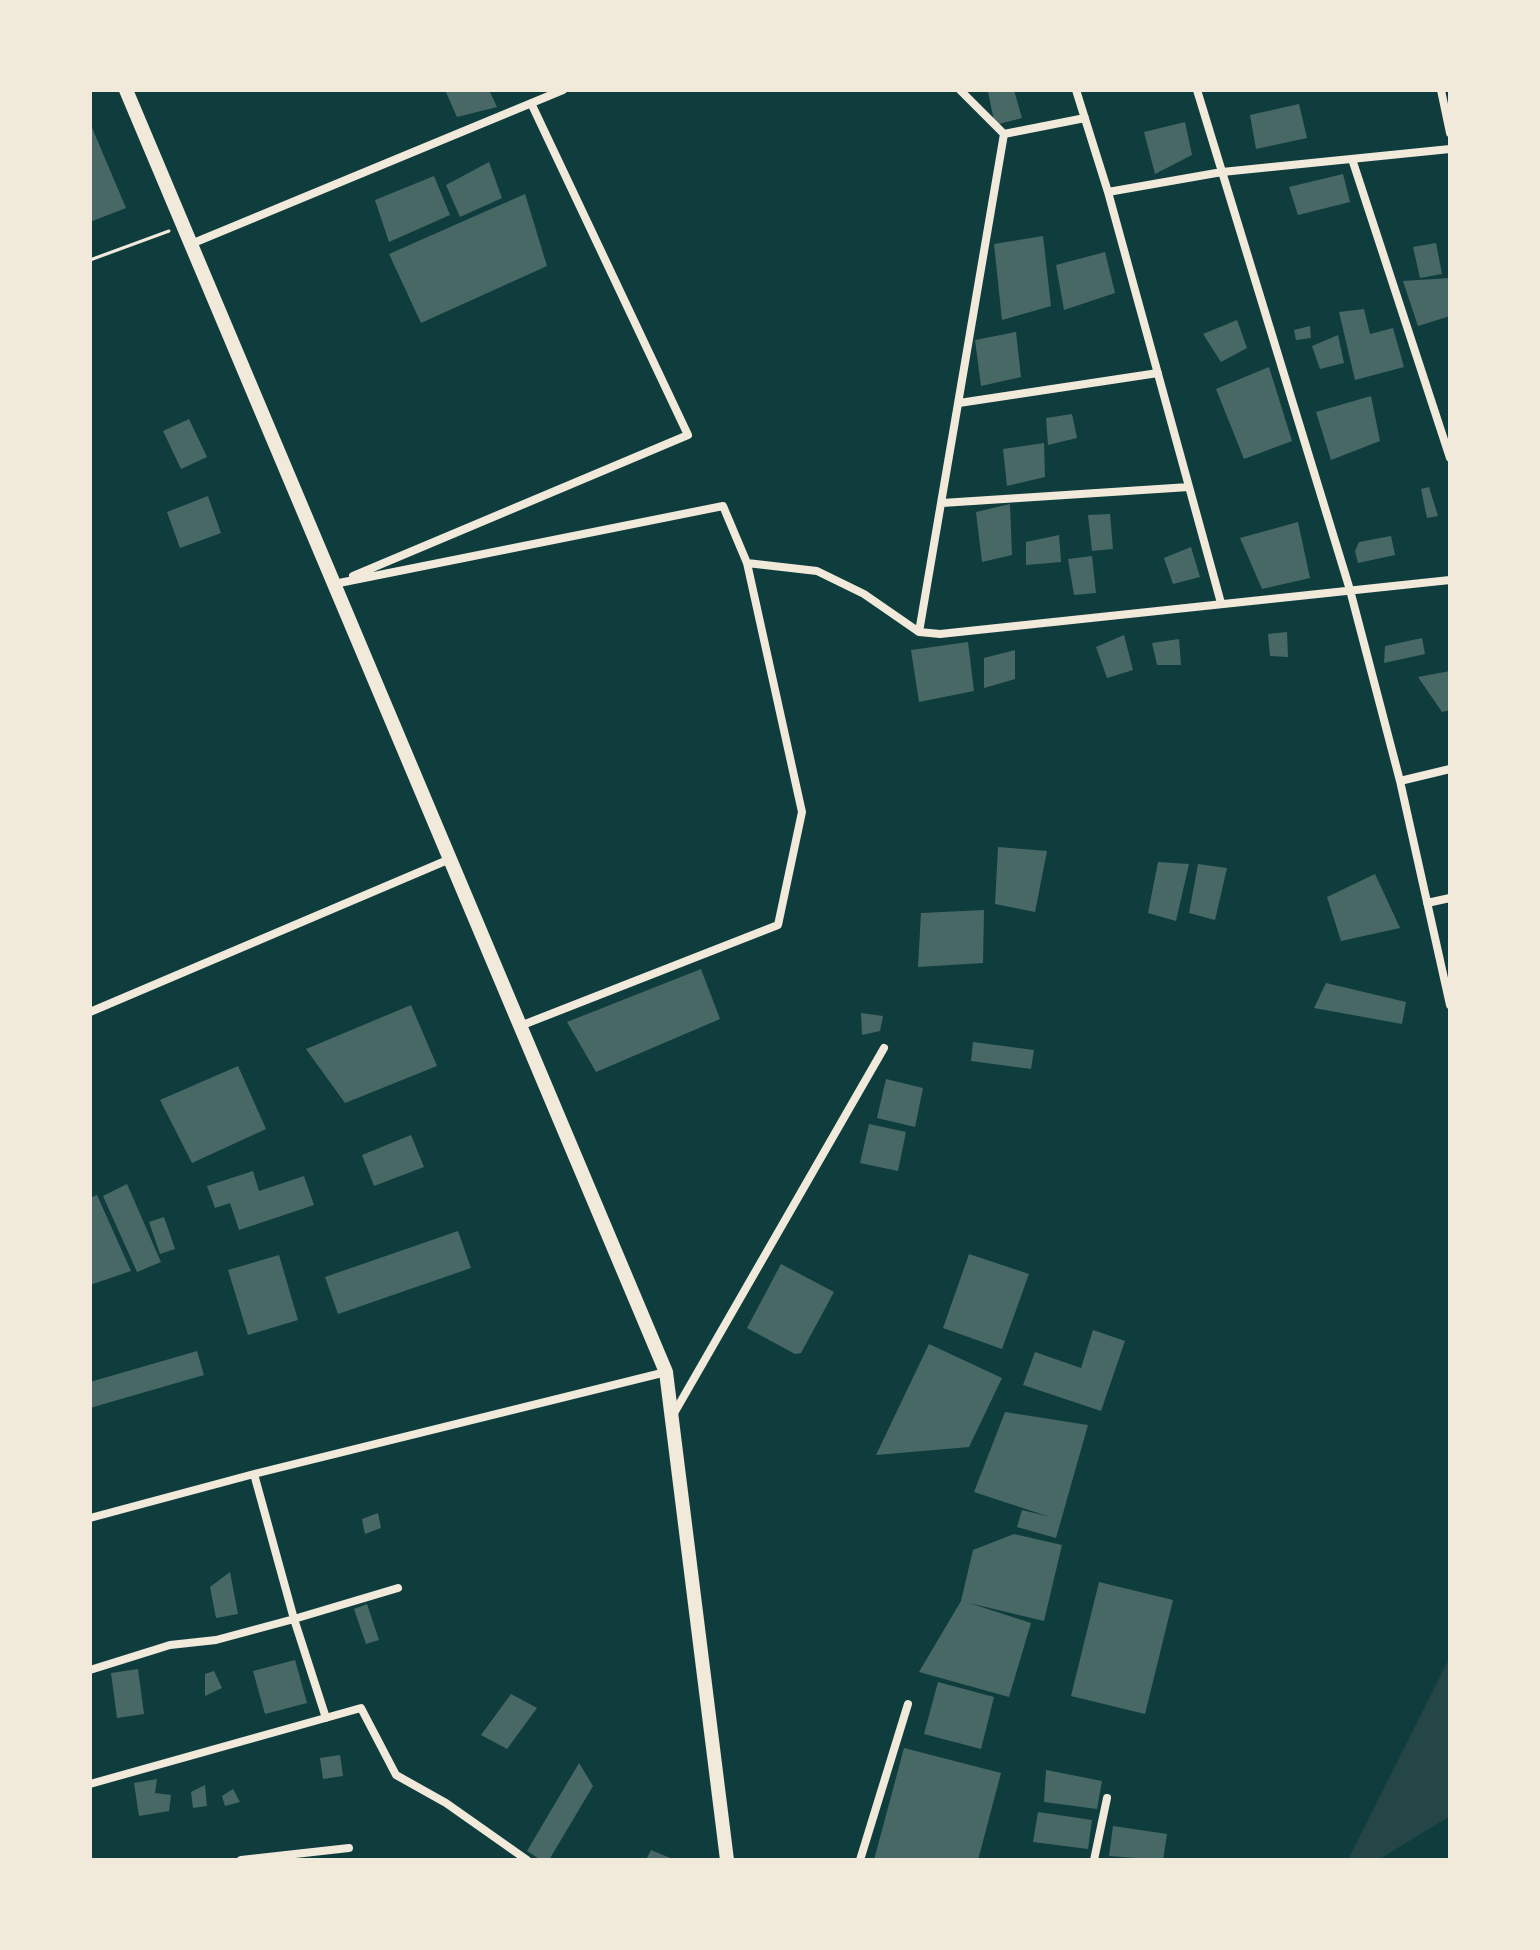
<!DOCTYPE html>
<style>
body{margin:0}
#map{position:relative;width:1540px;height:1950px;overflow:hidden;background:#0f3d3e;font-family:Rubik,sans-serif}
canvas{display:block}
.frame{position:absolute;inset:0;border:92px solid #f1e9da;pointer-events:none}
</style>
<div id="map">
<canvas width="1540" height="1950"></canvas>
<div class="frame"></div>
</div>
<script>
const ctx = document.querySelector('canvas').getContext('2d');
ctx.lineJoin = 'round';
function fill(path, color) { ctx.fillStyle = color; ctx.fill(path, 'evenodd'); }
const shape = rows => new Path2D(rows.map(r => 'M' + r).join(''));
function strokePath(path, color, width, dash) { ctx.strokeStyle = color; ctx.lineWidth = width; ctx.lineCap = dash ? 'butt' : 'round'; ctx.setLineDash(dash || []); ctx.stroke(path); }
const green = shape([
 [1450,1657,1450,1816,1378,1860,1348,1860]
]);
const building = shape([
 [445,90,489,90,497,107,457,117],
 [993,90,1014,90,1022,118,995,125,988,92],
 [1299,104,1307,138,1256,149,1250,115],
 [1185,122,1192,155,1155,174,1144,132],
 [90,123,126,208,90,222],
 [489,162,502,198,460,217,446,185],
 [1343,174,1350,202,1298,215,1289,187],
 [434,176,450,215,389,242,375,200],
 [525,194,547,266,421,323,389,254],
 [1043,236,1051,306,1002,320,994,244],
 [1436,243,1442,274,1420,278,1413,247],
 [1105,252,1115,293,1064,310,1056,265],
 [1450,278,1450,316,1418,326,1403,281],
 [1364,309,1370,334,1393,328,1404,367,1355,380,1339,312],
 [1237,320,1247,348,1221,362,1203,334],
 [1310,326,1311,338,1296,340,1294,330],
 [1016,332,1021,377,981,386,975,340],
 [1338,335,1344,363,1320,369,1312,346],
 [1269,367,1292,441,1244,459,1216,389],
 [1371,396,1380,441,1331,460,1316,412],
 [1072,414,1077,438,1048,445,1046,418],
 [189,419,207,457,181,469,163,431],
 [1044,443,1045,477,1007,486,1003,449],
 [1429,487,1438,516,1427,518,1421,489],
 [208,496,221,533,180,548,167,512],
 [1010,504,1012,555,982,562,976,512],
 [1110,514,1113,549,1092,551,1088,515],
 [1298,522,1310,578,1262,589,1240,538],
 [1059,535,1061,562,1026,565,1026,542],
 [1391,536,1395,555,1358,563,1355,551,1359,542],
 [1191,547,1200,577,1173,584,1164,558],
 [1092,556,1096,593,1074,595,1068,559],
 [1287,632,1288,657,1270,656,1268,634],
 [1124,635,1133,670,1107,678,1096,647],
 [1422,638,1425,654,1384,663,1385,646],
 [1179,639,1181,665,1157,665,1152,643],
 [968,642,974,691,919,702,911,650],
 [1015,650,1015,679,984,688,984,658],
 [1450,671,1450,710,1442,712,1418,677],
 [998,847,1047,851,1035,912,995,904],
 [1158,862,1189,864,1176,921,1148,913],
 [1198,864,1227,868,1215,920,1189,913],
 [1375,874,1400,928,1341,941,1327,897],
 [984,910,983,963,918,967,921,913],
 [701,969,720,1019,596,1072,567,1022],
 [1326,983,1406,1002,1402,1024,1314,1008],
 [411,1005,437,1066,345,1103,306,1049],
 [861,1013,883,1016,880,1031,862,1035],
 [973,1042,1034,1050,1031,1069,971,1061],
 [238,1066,266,1129,192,1163,160,1100],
 [886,1079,923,1088,915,1127,877,1118],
 [869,1124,906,1132,898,1171,860,1163],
 [411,1135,424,1167,374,1186,362,1155],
 [253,1171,259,1191,304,1176,314,1205,239,1230,230,1203,215,1208,207,1186],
 [127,1184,161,1262,137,1272,103,1196],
 [97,1195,131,1271,90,1285,90,1198],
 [164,1217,175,1249,160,1254,149,1222],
 [458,1231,471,1268,338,1314,325,1277],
 [969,1254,1029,1274,1002,1349,943,1328],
 [279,1255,298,1320,248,1335,228,1270],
 [781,1264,834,1292,801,1353,795,1354,747,1328],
 [1093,1330,1125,1341,1101,1411,1023,1385,1035,1352,1081,1368],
 [929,1344,1002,1378,969,1447,876,1455],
 [197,1351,204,1375,90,1408,90,1382],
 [1005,1412,1088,1425,1056,1538,1017,1527,1022,1510,1050,1517,974,1492],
 [378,1513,381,1528,365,1534,362,1519],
 [1014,1534,1062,1545,1044,1621,969,1603,1031,1623,1009,1697,919,1672,961,1601,973,1550],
 [230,1572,238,1614,216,1618,210,1587],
 [1099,1582,1173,1600,1145,1714,1071,1696],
 [367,1604,379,1640,366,1644,354,1609],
 [295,1660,307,1703,265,1714,253,1671],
 [138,1669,144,1714,117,1718,111,1673],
 [214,1671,222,1688,205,1696,205,1674],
 [938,1682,994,1697,981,1749,924,1734],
 [511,1694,537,1708,507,1749,481,1735],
 [904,1748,1001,1773,978,1860,874,1860],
 [340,1755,343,1776,323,1779,320,1758],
 [579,1763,593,1786,549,1860,541,1860,527,1851],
 [1046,1770,1102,1781,1097,1809,1044,1802],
 [157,1779,155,1793,171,1795,169,1811,139,1816,134,1783],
 [205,1785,207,1806,193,1808,191,1792],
 [233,1789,240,1802,225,1806,222,1796],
 [1038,1812,1092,1820,1088,1849,1033,1842],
 [1113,1826,1167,1834,1163,1860,1109,1856],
 [651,1850,675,1860,646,1860]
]);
const path = shape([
 [90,260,169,231]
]);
const minor = shape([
 [1076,90,1108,192,1222,172,1450,149],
 [1197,90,1350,590,1400,781,1450,769],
 [1441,90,1450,133],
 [1004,134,1085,118],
 [1352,159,1450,458],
 [1108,192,1221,603],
 [191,244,563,90],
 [959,403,1158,373],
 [942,503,1189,487],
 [747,563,817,571,864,594,919,632,940,634,1450,580],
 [353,576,688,435,531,103],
 [334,584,723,506,747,563,802,812,778,925,520,1026],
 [919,632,1004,134,960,90],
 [1400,781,1450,1005],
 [1427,903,1450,898],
 [90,1012,450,859],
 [673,1415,884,1048],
 [254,1474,294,1619,326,1718],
 [90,1518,254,1474,666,1372],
 [90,1670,170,1645,216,1640,294,1619,398,1588],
 [90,1784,361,1708,396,1775,446,1803,527,1860],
 [241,1860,349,1848],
 [860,1860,908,1704],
 [1094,1860,1107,1798]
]);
const secondary = shape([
 [126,90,666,1372,727,1860]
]);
fill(green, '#244646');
fill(building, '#486865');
strokePath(path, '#f1e9da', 3);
strokePath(minor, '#f1e9da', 8);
strokePath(secondary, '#f1e9da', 14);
</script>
